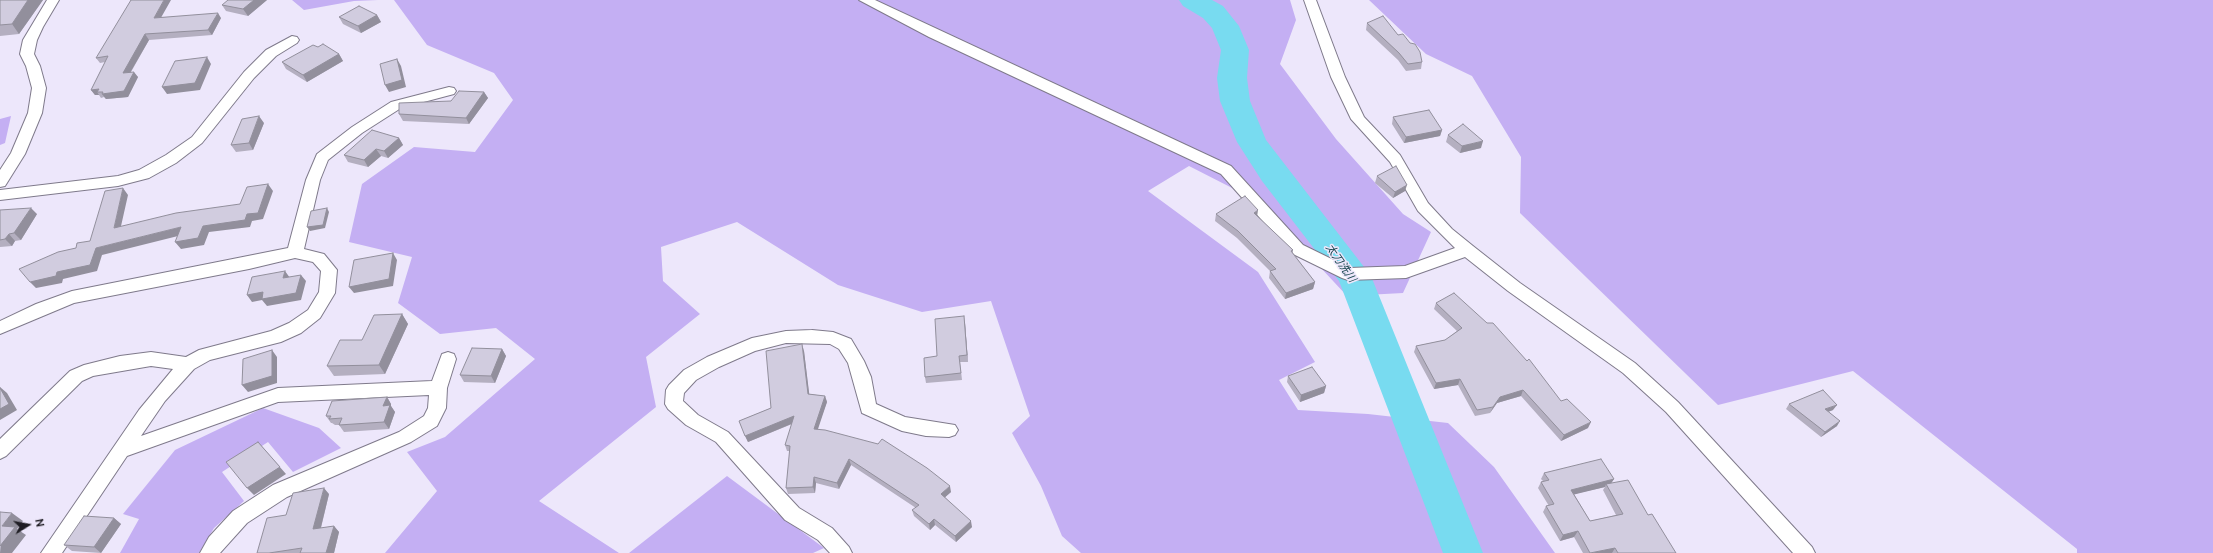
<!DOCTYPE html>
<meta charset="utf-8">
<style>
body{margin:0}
#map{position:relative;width:2213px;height:553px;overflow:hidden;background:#ede7fb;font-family:Ubuntu,sans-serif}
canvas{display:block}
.north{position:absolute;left:8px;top:505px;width:40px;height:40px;-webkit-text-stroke:3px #ede7fb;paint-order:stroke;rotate:79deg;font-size:11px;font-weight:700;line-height:16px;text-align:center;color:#1f1d24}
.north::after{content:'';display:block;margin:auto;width:14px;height:18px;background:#1f1d24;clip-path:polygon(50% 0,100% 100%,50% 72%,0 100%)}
</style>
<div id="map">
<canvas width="2213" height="553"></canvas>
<div class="north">N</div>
</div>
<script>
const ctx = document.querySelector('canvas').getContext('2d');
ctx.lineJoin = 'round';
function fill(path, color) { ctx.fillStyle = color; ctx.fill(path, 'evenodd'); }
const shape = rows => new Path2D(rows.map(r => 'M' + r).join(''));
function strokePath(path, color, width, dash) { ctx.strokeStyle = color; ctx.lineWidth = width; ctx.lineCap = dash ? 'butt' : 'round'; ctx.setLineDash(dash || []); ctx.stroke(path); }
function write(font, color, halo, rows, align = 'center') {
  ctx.font = font + ' Ubuntu,"Noto Sans JP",sans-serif'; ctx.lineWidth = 3; ctx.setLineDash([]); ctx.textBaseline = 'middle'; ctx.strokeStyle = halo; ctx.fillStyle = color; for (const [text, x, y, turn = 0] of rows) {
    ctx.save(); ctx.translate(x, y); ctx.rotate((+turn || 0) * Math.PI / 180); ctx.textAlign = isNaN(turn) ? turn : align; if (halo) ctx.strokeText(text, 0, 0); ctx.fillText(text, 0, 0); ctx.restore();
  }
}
const forest = shape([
 [292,0,378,0,354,1,304,10],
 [394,0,1290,0,1296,20,1280,64,1336,139,1403,214,1431,232,1403,293,1347,296,1281,225,1238,191,1189,166,1148,191,1258,272,1315,362,1279,380,1298,410,1368,414,1448,423,1494,467,1555,553,1081,553,1062,536,1041,486,1012,433,1030,416,991,301,922,312,838,285,737,222,661,247,663,281,700,314,646,357,656,407,539,501,619,553,385,553,437,491,407,452,445,437,535,359,496,328,440,334,398,303,412,257,349,242,362,184,414,147,475,152,513,100,494,73,427,45],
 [1369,0,2213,0,2213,553,2077,553,2077,549,1853,371,1718,405,1520,213,1521,157,1472,76,1426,54],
 [11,116,5,143,0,145,0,119],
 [263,408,319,428,341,448,293,472,268,442,222,472,244,501,214,528,199,553,120,553,139,519,123,514,175,450],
 [727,476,824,548,813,553,629,553]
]);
const river = shape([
 [1179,0,1212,0,1223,6,1239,26,1249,50,1247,78,1250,101,1266,140,1371,276,1483,553,1443,553,1339,281,1262,181,1237,142,1220,101,1217,78,1221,50,1212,28,1203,18,1183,6,1179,0]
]);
const street = shape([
 [47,0,59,0,43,27,37,40,34,54,40,66,46,88,42,113,25,154,5,186,0,187,0,170,11,153,28,113,32,88,26,66,20,54,23,40,47,0],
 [859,0,875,0,1231,166,1303,245,1350,268,1405,266,1455,248,1418,211,1390,162,1351,119,1331,77,1304,0,1316,0,1345,77,1364,117,1400,155,1428,203,1452,229,1473,246,1520,283,1635,363,1678,402,1812,547,1815,553,1793,553,1666,412,1623,373,1508,291,1465,257,1406,278,1348,280,1342,278,1291,253,1221,174,929,37,859,0],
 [292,36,297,37,299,40,297,43,276,56,254,78,202,143,176,163,149,178,118,186,0,200,0,190,118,176,139,170,166,155,192,137,244,72,266,50,292,36],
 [449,87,454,88,456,91,454,94,401,108,362,133,328,160,320,180,304,249,324,254,337,270,335,293,320,318,301,333,281,342,210,360,194,369,165,401,141,436,278,388,432,381,442,354,448,352,454,354,456,359,447,388,446,408,437,426,411,442,287,497,247,523,220,553,200,553,209,537,233,511,273,485,399,432,424,416,428,408,429,395,278,402,127,456,62,553,41,553,139,410,173,369,151,366,93,376,82,381,6,456,0,459,0,439,70,371,84,365,120,356,151,352,186,357,199,350,271,331,289,323,308,310,319,292,321,271,313,262,295,258,249,269,74,303,0,334,0,321,36,304,72,291,288,248,306,180,317,154,352,127,391,102,449,87],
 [812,330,833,332,851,339,864,361,871,377,876,404,905,417,955,425,958,430,955,435,949,437,926,436,902,431,862,413,848,363,839,349,830,344,786,343,755,351,719,367,696,380,684,393,683,401,698,415,728,432,799,508,832,528,849,547,852,553,830,553,818,540,785,520,716,442,686,425,668,409,665,404,666,390,669,385,684,370,707,357,752,338,786,331,812,330]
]);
const wall = shape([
 [0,0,43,0,19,34,0,36],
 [267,0,248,16,226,11,222,5],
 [377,15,381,22,361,33,343,24,339,17],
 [161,17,221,18,212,35,149,40,131,72,138,77,128,97,106,99,104,97,101,98,99,95,95,95,91,90,105,62,100,63,96,58],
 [1367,23,1398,35,1422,62,1421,69,1406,71,1398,60,1366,30],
 [318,47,339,54,343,61,307,82,286,69,282,62],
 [484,92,488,98,469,124,403,121,399,114,451,101],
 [1393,117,1442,130,1440,136,1404,143,1392,124],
 [264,123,253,150,236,152,231,145],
 [1448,135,1481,148,1460,153,1446,142],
 [399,138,403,145,388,158,381,156,368,167,348,162,344,155],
 [1377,176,1405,191,1393,198,1375,183],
 [0,210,37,214,21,240,15,241,12,246,0,247],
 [1216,214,1257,216,1293,250,1293,253,1315,282,1313,289,1285,299,1269,278,1270,271,1237,238,1215,221],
 [1436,303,1561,401,1588,428,1561,441,1521,396,1497,403,1490,413,1475,416,1458,385,1434,389,1414,352,1416,346,1445,340,1457,331,1434,309],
 [402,314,408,324,385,374,334,376,327,366,362,340],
 [965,323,968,362,960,362,962,380,926,383,925,377,937,356],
 [502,349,506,356,495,383,464,382,460,375],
 [804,351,809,394,825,396,827,402,817,429,951,492,945,497,972,527,956,542,935,525,930,530,914,516,912,510,916,508,851,465,839,489,816,483,815,493,788,494,786,488,790,451,787,451,785,445,792,424,748,442,739,421,771,408],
 [1288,376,1326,386,1324,393,1300,402,1287,382],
 [387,397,391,404,391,406,395,412,389,429,344,432,339,425,335,425,332,423,331,423,326,416],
 [1789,404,1833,410,1828,412,1837,426,1821,437,1786,409],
 [1544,473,1614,479,1611,483,1648,515,1676,553,1583,553,1574,537,1560,541,1543,512,1546,506,1549,506,1538,488,1541,482,1543,481,1541,479],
 [1605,487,1603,490,1616,515,1590,521,1574,494],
 [329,494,321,528,334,526,339,532,334,553,257,553,286,515],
 [114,518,121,524,101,553,72,551,64,545]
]);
const shadedWall = shape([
 [28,0,43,0,19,34,12,24],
 [164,0,171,0,158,23,154,18],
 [254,0,267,0,248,16,243,9],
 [218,13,221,18,212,35,208,30],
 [377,15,381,22,361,33,358,26],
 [145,34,149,40,127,78,123,73],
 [339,54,343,61,307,82,303,75],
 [207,57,211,64,200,90,167,94,162,87],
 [397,59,401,66,406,87,389,92,385,85],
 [134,72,138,77,128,97,106,99,102,94],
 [99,89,97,92,99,95,95,95,91,90],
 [484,92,488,98,469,124,466,118],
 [259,116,264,123,253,150,249,143],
 [1442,130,1440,136,1404,143,1406,137],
 [399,138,403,145,388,158,384,151],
 [1483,141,1481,148,1460,153,1462,146],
 [376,149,381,156,368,167,364,160],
 [268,184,273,191,263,219,252,221,250,227,209,232,204,245,181,249,175,242,203,226,247,214],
 [1407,185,1405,191,1393,198,1395,192],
 [123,188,128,195,119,235,114,228],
 [31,208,37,214,21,240,14,233],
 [327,208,329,212,325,228,310,231,307,227],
 [1258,210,1257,217,1254,213],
 [181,227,186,234,102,255,97,271,63,279,62,283,36,288,30,282,57,272,96,248],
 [9,234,15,241,12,246,5,239],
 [393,253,397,260,393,286,354,293,349,287],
 [285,271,290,278,283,278],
 [301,275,306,281,301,300,267,306,262,300,252,302,247,295],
 [1315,282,1313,289,1285,299,1286,293],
 [402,314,408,324,385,374,379,365],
 [964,316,965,323,968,362,967,355],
 [802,344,804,351,810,400,808,394],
 [502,349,506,356,495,383,491,376],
 [272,350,277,357,277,383,248,392,242,385],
 [1460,379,1458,385,1434,389,1436,383],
 [1326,386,1324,393,1300,402,1301,395],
 [0,387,7,393,17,410,0,420],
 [1523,390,1521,396,1497,403,1490,413,1493,407,1500,397],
 [825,396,827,402,816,435,814,429],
 [387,397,391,404,391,406,395,412,389,429,384,422,383,406],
 [1837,405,1833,410,1822,414,1825,409],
 [794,416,796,422,748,442,745,436],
 [1840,421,1837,426,1821,437,1825,432],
 [1591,422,1588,428,1561,441,1564,435],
 [258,442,286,474,254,495,247,488],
 [849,459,851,465,839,489,837,483],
 [814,477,816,483,815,493,813,487],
 [1614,479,1610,485,1606,484,1605,487,1568,496,1571,490],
 [950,486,951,492,942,500,941,494],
 [324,488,329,494,319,535,313,529],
 [12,513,23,521,17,529,26,535,12,553,0,553,2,526],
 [114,518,121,524,101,553,94,547],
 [934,519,935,525,930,530,929,524],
 [971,521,972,527,956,542,955,536],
 [334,526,339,532,334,553,326,553],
 [1578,531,1574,537,1560,541,1563,535],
 [1615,548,1612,553,1591,553]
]);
const building = shape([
 [0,0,28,0,12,24,0,25,0,0],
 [131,0,164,0,154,18,218,13,208,30,145,34,123,73,134,72,124,91,102,94,103,92,97,92,99,89,91,90,108,56,96,58,131,0],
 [228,0,254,0,243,9,222,5,228,0],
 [359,6,377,15,358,26,339,17,359,6],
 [1383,16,1398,35,1403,34,1410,43,1415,44,1420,52,1422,62,1408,64,1399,53,1367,23,1383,16],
 [323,44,339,54,303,75,282,62,313,45,318,47,323,44],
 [207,57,195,83,162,87,175,61,207,57],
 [397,59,402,80,385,85,380,64,397,59],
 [459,91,484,92,466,118,399,114,399,103,451,101,459,91],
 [1429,110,1442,130,1406,137,1393,117,1429,110],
 [259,116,249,143,231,145,242,119,259,116],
 [1463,124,1483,141,1462,146,1448,135,1463,124],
 [372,130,399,138,384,151,376,149,364,160,344,155,372,130],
 [1396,166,1407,185,1395,192,1377,176,1396,166],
 [268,184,258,213,247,214,245,220,203,226,198,238,175,242,181,227,96,248,90,265,57,272,56,276,30,282,19,269,58,252,76,248,77,243,90,241,105,191,123,188,114,228,176,213,240,204,247,187,268,184],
 [1245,196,1258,210,1254,213,1293,250,1291,251,1315,282,1286,293,1270,271,1276,269,1238,231,1216,214,1245,196],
 [31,208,14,233,9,234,5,239,0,240,0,210,31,208],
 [327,208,323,225,307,227,311,211,327,208],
 [393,253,389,279,349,287,354,260,393,253],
 [285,271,283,278,301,275,296,293,262,299,263,292,247,295,252,277,285,271],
 [1454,293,1487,323,1493,323,1527,361,1529,359,1561,401,1567,399,1591,422,1564,435,1523,390,1500,397,1493,407,1477,410,1460,379,1436,383,1416,346,1445,340,1462,328,1436,303,1454,293],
 [402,314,379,365,327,366,340,340,362,340,374,315,402,314],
 [964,316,967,355,959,356,961,373,925,377,924,358,937,356,935,319,964,316],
 [802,344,808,394,825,396,814,429,825,430,878,444,882,439,927,468,950,486,941,494,971,521,955,536,934,519,929,524,912,510,919,505,849,459,837,483,814,477,813,487,786,488,790,446,785,445,794,416,745,436,739,421,771,408,766,351,802,344],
 [472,348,502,349,491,376,460,375,472,348],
 [272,350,272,376,242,385,243,359,272,350],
 [1312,367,1326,386,1301,395,1288,376,1312,367],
 [0,388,9,404,0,409,0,388],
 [1823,390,1837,405,1825,409,1840,421,1825,432,1789,404,1823,390],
 [387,397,383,406,390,405,384,422,339,425,342,418,329,419,331,416,326,416,332,401,387,397],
 [258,442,280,467,247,488,226,462,258,442],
 [1601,459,1614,479,1571,490,1590,521,1623,514,1606,484,1628,480,1648,515,1652,514,1676,553,1618,553,1615,548,1590,553,1578,531,1563,535,1546,506,1554,504,1541,482,1549,480,1544,473,1601,459],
 [324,488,313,529,334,526,326,553,300,553,302,548,269,553,257,553,267,518,286,515,293,493,324,488],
 [0,512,12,513,2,526,15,527,0,546,0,512],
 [84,516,114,518,94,547,64,545,84,516]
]);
const waterNames = [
 ["太刀洗川",1341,263,55]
];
fill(forest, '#c4aff3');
fill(river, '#78dbf0');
strokePath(street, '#7f7a8b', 2);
fill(street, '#fff');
fill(wall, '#b4afc0');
fill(shadedWall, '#928f9c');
fill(building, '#d1ccdf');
strokePath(building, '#928f9c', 1);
write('italic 11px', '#114048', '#ede7fb', waterNames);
</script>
